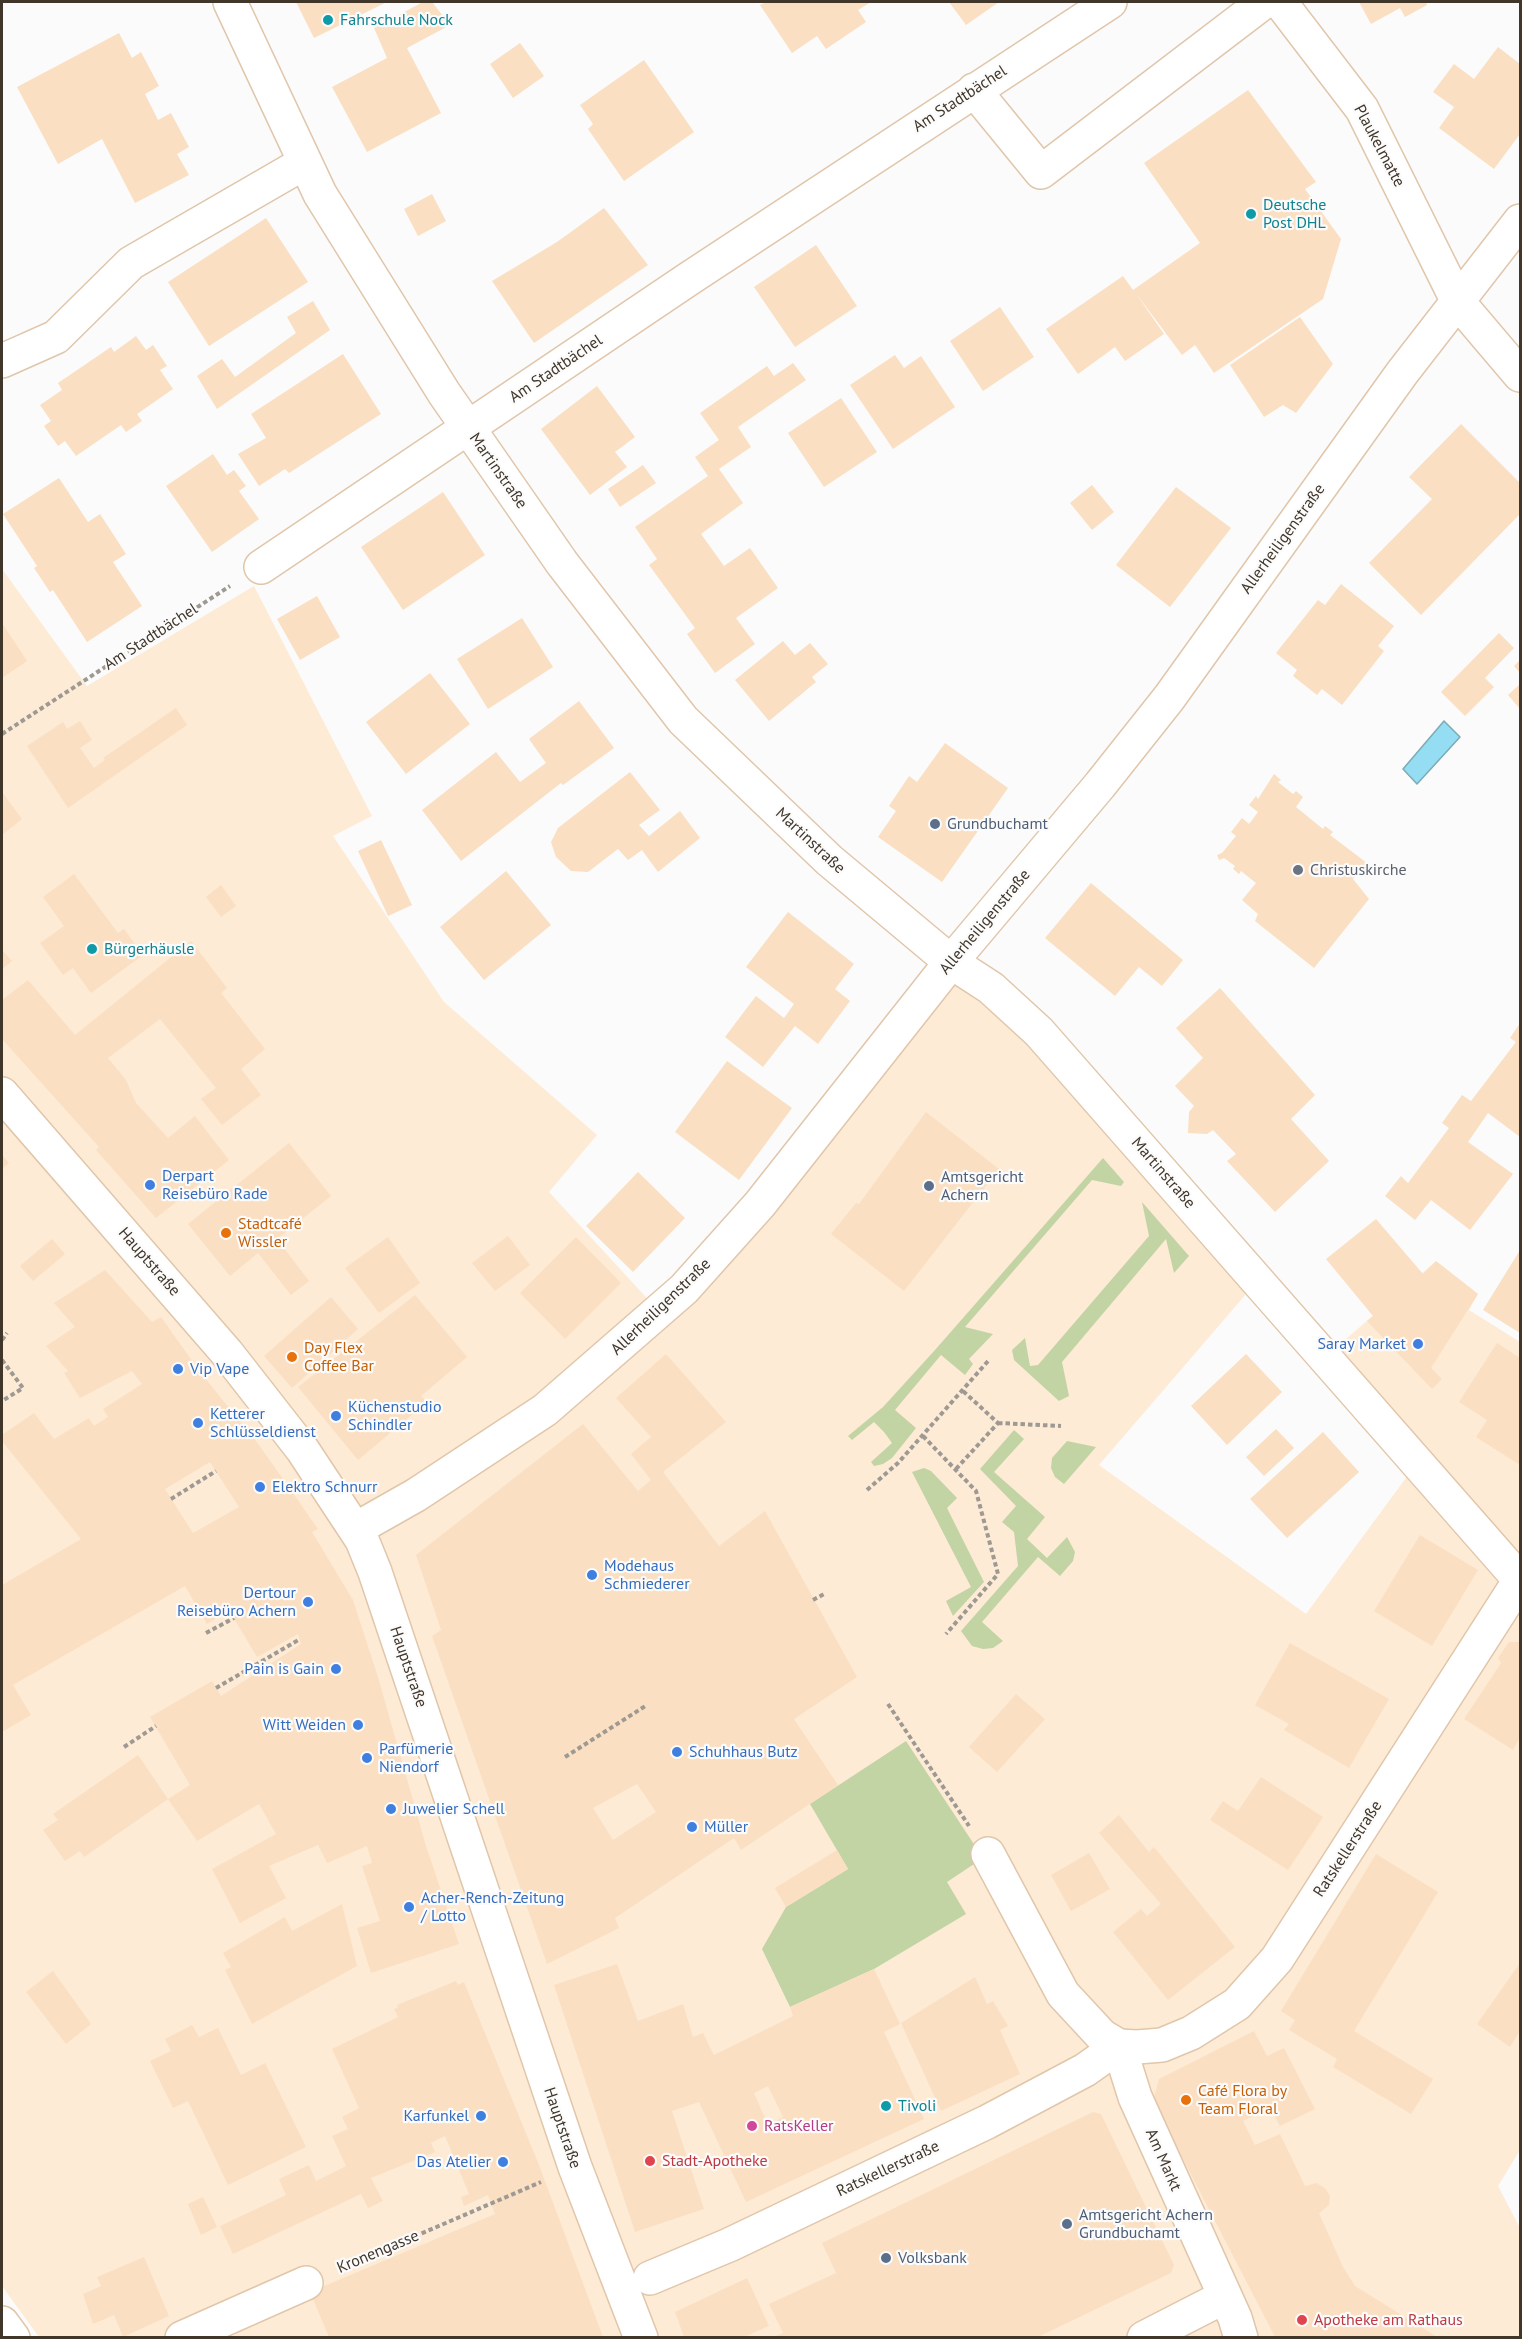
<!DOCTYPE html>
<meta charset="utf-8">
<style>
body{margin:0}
#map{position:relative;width:1522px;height:2339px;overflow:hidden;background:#fbfbfb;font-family:"PT Sans",sans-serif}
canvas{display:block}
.frame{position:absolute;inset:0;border:3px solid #40362a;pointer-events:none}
</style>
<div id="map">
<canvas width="1522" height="2339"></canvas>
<div class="frame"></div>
</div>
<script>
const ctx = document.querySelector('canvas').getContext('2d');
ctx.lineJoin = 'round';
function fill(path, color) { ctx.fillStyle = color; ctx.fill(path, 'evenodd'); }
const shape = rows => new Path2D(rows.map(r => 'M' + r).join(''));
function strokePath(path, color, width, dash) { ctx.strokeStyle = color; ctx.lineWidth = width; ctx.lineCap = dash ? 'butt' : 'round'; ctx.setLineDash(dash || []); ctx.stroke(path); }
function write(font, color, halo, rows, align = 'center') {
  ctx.font = font + ' "PT Sans",sans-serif'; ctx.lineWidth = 4.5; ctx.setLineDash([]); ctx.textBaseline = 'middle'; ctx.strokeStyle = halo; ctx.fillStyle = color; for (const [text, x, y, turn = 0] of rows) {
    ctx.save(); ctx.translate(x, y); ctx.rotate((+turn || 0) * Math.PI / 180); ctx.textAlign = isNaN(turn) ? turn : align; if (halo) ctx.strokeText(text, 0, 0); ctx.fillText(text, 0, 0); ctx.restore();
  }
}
const built = shape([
 [2,569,87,686,254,586,372,816,333,836,444,1002,597,1135,549,1192,656,1308,939,967,1097,1102,1253,1286,1099,1465,1306,1614,1422,1456,1331,1352,1436,1261,1478,1294,1469,1310,1520,1342,1520,2150,1498,2186,1520,2228,1520,2337,39,2337,2,2286]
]);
const green = shape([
 [1103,1158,1124,1182,1121,1186,1092,1180,965,1327,993,1334,969,1359,973,1364,965,1375,941,1355,895,1410,916,1428,892,1458,883,1464,874,1466,871,1462,892,1443,884,1432,874,1422,852,1440,848,1436,883,1407,935,1350],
 [1142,1202,1189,1256,1174,1273,1166,1239,1062,1362,1069,1396,1059,1401,1014,1360,1012,1350,1025,1338,1030,1366,1038,1365,1149,1236],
 [1014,1430,1024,1439,994,1472,1045,1517,1027,1539,1047,1558,1067,1537,1075,1552,1073,1561,1060,1576,1038,1557,982,1622,1003,1641,993,1648,983,1649,972,1646,961,1631,1018,1566,1014,1532,1002,1522,1016,1506,980,1469],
 [1067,1441,1096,1447,1064,1484,1055,1477,1051,1468,1052,1458],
 [924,1468,931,1471,957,1498,947,1508,984,1582,953,1616,946,1601,971,1587,912,1472],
 [906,1741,983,1858,947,1882,966,1914,874,1969,790,2007,762,1949,786,1907,848,1869,810,1804]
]);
const water = shape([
 [1444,721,1460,737,1417,784,1403,769,1444,721]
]);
const building = shape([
 [296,2,387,2,314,38],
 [423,2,432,2,450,25,407,48,441,113,367,152,332,87,387,58,374,28],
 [766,2,871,2,858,10,866,22,826,49,817,36,792,53,760,5],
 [949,2,999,2,966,25],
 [1359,2,1426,2,1427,5,1405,17,1400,8,1371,24],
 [119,33,132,58,141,52,159,86,145,94,158,120,171,113,189,147,177,154,189,175,135,203,102,139,58,164,17,87],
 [520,43,544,76,513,98,490,64],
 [1498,47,1520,64,1520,134,1494,169,1439,128,1454,107,1433,92,1454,64,1474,79],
 [644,60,694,132,624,181,588,129,593,124,580,105],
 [1248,90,1316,182,1305,189,1341,239,1323,299,1214,373,1195,345,1182,355,1135,292,1164,334,1125,361,1115,347,1078,374,1046,329,1123,276,1133,290,1200,243,1144,163],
 [432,194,446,221,418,236,404,209],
 [604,208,648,265,534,343,492,281,557,242],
 [266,218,308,282,209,346,168,282],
 [816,245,857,306,795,347,754,287],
 [313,301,330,330,217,409,197,376,222,359,235,377,296,333,287,317],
 [1000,307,1034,357,983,391,950,341],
 [1300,317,1333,364,1296,413,1283,405,1264,417,1230,365],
 [136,336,146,350,153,345,167,366,160,370,173,389,137,414,142,421,126,432,121,425,76,456,65,441,58,446,44,426,51,421,40,405,62,390,58,383,111,347,114,352],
 [343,354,381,414,289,473,285,469,259,486,238,454,266,438,251,414],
 [895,355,904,368,921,356,955,407,893,449,850,385],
 [793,363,806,380,738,427,751,447,719,469,743,503,701,534,724,566,750,548,778,588,736,618,755,644,715,673,687,634,695,628,649,565,657,559,635,527,708,476,695,457,719,440,700,413,767,366,774,376],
 [597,386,635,437,615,452,627,467,590,495,541,429],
 [841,398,877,452,824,487,788,433],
 [1461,424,1520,483,1520,514,1421,615,1369,563,1432,499,1409,477],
 [213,454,227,475,234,470,246,486,239,491,259,519,212,552,166,486],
 [643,465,656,483,620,507,608,489],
 [59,478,88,522,100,514,126,554,113,562,142,606,87,642,53,590,50,592,34,568,37,566,3,514],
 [1092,485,1114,512,1092,530,1070,503],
 [1176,487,1231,528,1170,607,1116,565],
 [443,492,485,555,403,610,361,547],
 [1341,584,1394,626,1378,646,1384,651,1342,705,1322,689,1317,695,1293,676,1297,670,1276,653,1318,600,1325,605],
 [317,596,340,637,300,660,277,619],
 [522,618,553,667,488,709,457,659],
 [2,623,27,661,2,678],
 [1499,633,1514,648,1485,678,1494,687,1465,716,1441,692],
 [783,641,795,655,810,643,828,664,812,677,816,682,769,721,735,680],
 [1520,660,1520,673,1514,666],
 [430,673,470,724,406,774,366,722],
 [1520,684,1520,709,1508,695],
 [579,701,614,748,563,785,561,783,461,861,422,810,496,752,520,782,546,763,529,739],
 [176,708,187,725,68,808,27,746,63,722,67,729,80,721,92,740,80,748,94,768,105,760,103,758],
 [945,743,1008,788,942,882,878,837,896,811,889,806,909,776,917,782],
 [630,772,660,810,639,825,649,836,680,811,700,838,658,872,642,850,628,860,618,849,588,872,571,871,556,857,551,842,558,828],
 [1274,774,1281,780,1278,782,1293,794,1296,791,1303,797,1296,807,1323,829,1325,826,1333,832,1330,835,1367,863,1353,879,1369,899,1314,968,1255,921,1258,914,1242,900,1256,883,1241,871,1239,874,1233,869,1235,866,1224,858,1219,860,1217,855,1222,853,1236,836,1231,832,1242,818,1249,824,1258,812,1249,805,1256,796,1258,799],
 [2,792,22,819,2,835],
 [381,840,412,905,388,916,358,851],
 [506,871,551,925,484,980,440,927],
 [74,874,118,933,124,929,143,955,91,993,73,968,63,975,40,943,64,926,43,897],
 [1091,883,1183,960,1162,986,1139,967,1115,996,1045,938],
 [221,885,236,906,221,917,206,897],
 [788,912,854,964,835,989,850,1001,818,1044,795,1026,763,1067,725,1037,756,996,784,1018,794,1004,746,967],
 [191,941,227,988,221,993,265,1049,241,1069,261,1095,222,1125,201,1099,216,1088,160,1019,108,1058,126,1080,136,1103,168,1138,195,1116,229,1160,156,1218,96,1150,99,1147,2,1039,2,1000,28,980,75,1035],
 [2,950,12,961,2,969],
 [1220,988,1315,1095,1291,1119,1329,1161,1275,1212,1227,1161,1236,1154,1213,1130,1207,1134,1188,1133,1189,1112,1194,1106,1175,1086,1203,1058,1176,1028],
 [1520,1023,1520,1137,1488,1113,1468,1142,1513,1174,1470,1230,1431,1200,1415,1220,1385,1196,1401,1176,1408,1183,1449,1128,1442,1123,1462,1095,1471,1101,1516,1042,1510,1038],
 [727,1061,792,1108,739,1180,675,1132],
 [926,1112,999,1169,904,1291,831,1234,856,1203,859,1204],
 [289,1143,331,1196,277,1239,309,1281,291,1295,258,1253,230,1276,188,1224],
 [2,1155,9,1163,2,1169],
 [638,1172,685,1218,633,1272,586,1226],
 [1376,1219,1423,1274,1436,1261,1478,1294,1431,1368,1442,1379,1432,1389,1367,1321,1373,1316,1326,1259],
 [508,1236,530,1265,495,1291,472,1263],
 [388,1237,420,1283,379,1313,345,1268],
 [576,1237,621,1283,565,1339,520,1293],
 [52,1239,65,1254,33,1281,20,1266],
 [1520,1250,1520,1333,1483,1310],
 [105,1270,152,1322,161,1317,200,1372,259,1445,318,1529,312,1532,353,1600,378,1677,426,1846,459,1944,371,1973,357,1928,380,1921,362,1866,372,1863,367,1846,327,1863,318,1845,269,1866,286,1898,240,1923,212,1869,276,1834,259,1804,197,1841,168,1799,190,1785,150,1717,212,1681,221,1696,301,1644,298,1634,257,1657,229,1610,207,1624,185,1586,13,1685,31,1715,2,1732,2,1585,81,1539,2,1441,2,1435,34,1413,54,1439,89,1418,94,1426,108,1417,103,1409,142,1384,132,1371,80,1398,64,1373,68,1371,46,1346,75,1327,54,1303],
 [210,1462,239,1507,193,1533,165,1489],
 [415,1295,467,1357,421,1396,427,1402,358,1460,298,1387],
 [331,1297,358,1329,292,1388,264,1356],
 [1497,1343,1520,1358,1520,1465,1476,1437,1487,1420,1459,1402],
 [666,1354,726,1422,663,1472,719,1546,765,1511,857,1677,794,1719,838,1785,741,1850,734,1838,615,1918,619,1928,547,1964,432,1636,441,1630,416,1555,583,1424,638,1491,651,1480,631,1454,651,1437,616,1398],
 [637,1784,656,1812,613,1840,593,1808],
 [1246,1354,1282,1392,1227,1445,1191,1406],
 [1276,1429,1294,1448,1264,1476,1246,1457],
 [1323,1432,1359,1472,1287,1538,1250,1499],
 [1420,1535,1478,1570,1432,1646,1374,1611],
 [1509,1642,1520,1642,1520,1737,1513,1750,1464,1719,1501,1663,1498,1658],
 [1290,1643,1389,1699,1349,1768,1284,1730,1289,1724,1255,1705],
 [1016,1694,1045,1719,997,1772,969,1747],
 [138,1755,168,1799,84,1857,80,1851,65,1861,43,1830,58,1820,53,1814],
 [1261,1777,1323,1817,1288,1870,1210,1820,1223,1801,1238,1811],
 [1119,1815,1149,1852,1154,1847,1235,1947,1168,2000,1113,1932,1141,1909,1147,1916,1161,1904,1099,1833],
 [837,1850,848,1869,786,1907,775,1888],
 [1089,1853,1110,1889,1071,1911,1051,1875],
 [1376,1854,1438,1892,1354,2031,1433,2079,1411,2114,1333,2067,1337,2059,1289,2030,1295,2020,1281,2011],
 [342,1904,357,1966,252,2024,225,1970,231,1967,223,1953,285,1917,292,1931],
 [1520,1963,1520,2031,1510,2047,1477,2024],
 [617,1964,638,2021,683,2004,693,2037,703,2033,714,2055,793,2016,790,2007,874,1969,900,2024,884,2032,924,2119,746,2202,699,2102,672,2111,704,2209,635,2232,554,1985],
 [768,2086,783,2117,768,2125,754,2093],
 [53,1971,91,2024,66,2044,26,1992],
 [975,1977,987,2004,993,2001,1008,2026,1000,2030,1020,2074,941,2111,901,2023],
 [456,1981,458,1985,464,1982,539,2165,603,2337,329,2337,310,2292,495,2214,488,2195,464,2206,461,2197,469,2194,445,2136,431,2143,435,2152,371,2178,383,2201,368,2208,361,2194,233,2254,220,2226,286,2195,279,2179,309,2165,316,2181,346,2166,332,2136,348,2129,342,2117,359,2108,332,2049,398,2017,394,2009,398,2008,397,2005],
 [192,2025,199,2037,218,2028,241,2075,265,2063,306,2147,228,2185,188,2101,173,2108,150,2061,171,2051,165,2039],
 [1254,2031,1267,2056,1284,2048,1315,2109,1280,2126,1270,2107,1243,2121,1255,2145,1280,2134,1305,2186,1316,2183,1325,2188,1330,2196,1329,2205,1319,2213,1343,2267,1355,2286,1437,2337,1275,2337,1153,2101,1159,2079],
 [1093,2112,1101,2114,1174,2265,1171,2273,1038,2337,773,2337,783,2333,769,2304,836,2273,822,2243],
 [203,2197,217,2227,201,2235,188,2204],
 [144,2257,169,2316,123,2337,114,2315,93,2324,83,2294,101,2286,97,2277],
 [747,2278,769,2326,744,2337,684,2337,675,2312]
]);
const path = shape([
 [2,734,230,586],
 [2,1340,7,1333],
 [2,1360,23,1388,2,1401],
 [998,1423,1061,1426],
 [923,1436,976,1491,998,1574,946,1634],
 [956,1469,998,1423,963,1391],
 [867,1490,898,1463,989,1360],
 [171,1499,216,1471],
 [813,1600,824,1594],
 [206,1633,234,1618],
 [216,1688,300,1639],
 [888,1704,969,1826],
 [124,1747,156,1726],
 [565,1757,647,1705],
 [339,2269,541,2182]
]);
const minor = shape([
 [230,2,320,194,444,393,562,563,683,720,829,860,951,962,991,988,1039,1032,1520,1580],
 [1280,2,1362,109,1458,302,1520,375],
 [974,90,1041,172,1264,2],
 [2,361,56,337,131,263,304,163],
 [261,567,690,278,1110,2],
 [356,1529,416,1495,545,1410,684,1289,760,1204,951,962,1100,785,1169,698,1402,373,1520,221],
 [988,1854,1063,1994,1102,2036,1119,2046,1137,2047,1162,2045,1191,2033,1237,2004,1277,1959,1520,1580],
 [1119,2046,1135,2097,1235,2318,1241,2338],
 [650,2278,729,2245,987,2122,1085,2070,1119,2046],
 [2,2323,13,2338],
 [182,2338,306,2283],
 [1144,2338,1224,2297]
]);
const major = shape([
 [2,1094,227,1353,302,1449,362,1540,375,1572,575,2167,641,2338]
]);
const markers = [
 [328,20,6,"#0f9aa8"],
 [1251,214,6,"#0f9aa8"],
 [935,824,6,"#5c6f8a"],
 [1298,870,6,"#6b7280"],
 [92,949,6,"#0f9aa8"],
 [150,1185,6,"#3f7fe0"],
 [929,1186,6,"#5c6f8a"],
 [226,1233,6,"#e8710a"],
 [1418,1344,6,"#3f7fe0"],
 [292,1357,6,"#e8710a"],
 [178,1369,6,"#3f7fe0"],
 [336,1416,6,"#3f7fe0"],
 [198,1423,6,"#3f7fe0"],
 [260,1487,6,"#3f7fe0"],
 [592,1575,6,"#3f7fe0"],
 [308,1602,6,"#3f7fe0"],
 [336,1669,6,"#3f7fe0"],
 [358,1725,6,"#3f7fe0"],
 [677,1752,6,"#3f7fe0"],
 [367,1758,6,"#3f7fe0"],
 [391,1809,6,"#3f7fe0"],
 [692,1827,6,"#3f7fe0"],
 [409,1907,6,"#3f7fe0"],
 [1186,2100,6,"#e8710a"],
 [886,2106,6,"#0f9aa8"],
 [481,2116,6,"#3f7fe0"],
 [752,2126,6,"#d1479c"],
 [650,2161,6,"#e0444e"],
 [503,2162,6,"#3f7fe0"],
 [1067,2224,6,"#5c6f8a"],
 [886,2258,6,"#5c6f8a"],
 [1302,2320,6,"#e0444e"]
];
const cultureNames = [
 ["Fahrschule Nock",340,20],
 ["Deutsche",1263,205],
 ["Post DHL",1263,223],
 ["Bürgerhäusle",104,949],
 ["Tivoli",898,2106]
];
const streetNames = [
 ["Am Stadtbächel",960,99,-33],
 ["Plaukelmatte",1379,146,62],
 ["Am Stadtbächel",556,369,-34],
 ["Martinstraße",498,471,55],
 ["Allerheiligenstraße",1283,539,-54],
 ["Am Stadtbächel",151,637,-33],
 ["Martinstraße",810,841,43],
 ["Allerheiligenstraße",985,922,-50],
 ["Martinstraße",1163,1173,49],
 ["Hauptstraße",149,1262,49],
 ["Allerheiligenstraße",661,1307,-44],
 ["Hauptstraße",408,1667,71],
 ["Ratskellerstraße",1348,1849,-57],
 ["Hauptstraße",562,2128,71],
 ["Am Markt",1163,2160,66],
 ["Ratskellerstraße",888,2169,-25],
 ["Kronengasse",378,2252,-23]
];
const serviceNames = [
 ["Grundbuchamt",947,824],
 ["Amtsgericht",941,1177],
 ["Achern",941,1195],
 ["Amtsgericht Achern",1079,2215],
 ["Grundbuchamt",1079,2233],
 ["Volksbank",898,2258]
];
const worshipNames = [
 ["Christuskirche",1310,870]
];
const shopNames = [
 ["Derpart",162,1176],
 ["Reisebüro Rade",162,1194],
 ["Saray Market",1406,1344,"right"],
 ["Vip Vape",190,1369],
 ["Küchenstudio",348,1407],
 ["Schindler",348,1425],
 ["Ketterer",210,1414],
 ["Schlüsseldienst",210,1432],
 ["Elektro Schnurr",272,1487],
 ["Modehaus",604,1566],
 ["Schmiederer",604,1584],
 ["Dertour",296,1593,"right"],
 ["Reisebüro Achern",296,1611,"right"],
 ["Pain is Gain",324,1669,"right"],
 ["Witt Weiden",346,1725,"right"],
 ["Parfümerie",379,1749],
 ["Niendorf",379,1767],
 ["Schuhhaus Butz",689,1752],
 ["Juwelier Schell",403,1809],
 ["Müller",704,1827],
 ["Acher-Rench-Zeitung",421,1898],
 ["/ Lotto",421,1916],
 ["Karfunkel",469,2116,"right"],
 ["Das Atelier",491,2162,"right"]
];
const foodNames = [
 ["Stadtcafé",238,1224],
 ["Wissler",238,1242],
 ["Day Flex",304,1348],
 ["Coffee Bar",304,1366],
 ["Café Flora by",1198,2091],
 ["Team Floral",1198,2109]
];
const hotelNames = [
 ["RatsKeller",764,2126]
];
const healthNames = [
 ["Stadt-Apotheke",662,2161],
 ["Apotheke am Rathaus",1314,2320]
];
fill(built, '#feebd5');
fill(green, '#c2d4a4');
fill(water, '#94ddf2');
strokePath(water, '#7babb6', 1.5);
fill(building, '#fadfc2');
strokePath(minor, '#e0c6aa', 36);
strokePath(major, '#e0c6aa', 36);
strokePath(path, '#9e9993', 4, [4.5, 3]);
strokePath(minor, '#fff', 33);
strokePath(major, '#fff', 33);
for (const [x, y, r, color] of markers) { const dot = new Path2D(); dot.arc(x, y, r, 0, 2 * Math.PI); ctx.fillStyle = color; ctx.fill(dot); strokePath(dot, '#fbfbfb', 2); }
write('16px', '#0d838f', '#fbfbfb', cultureNames, 'left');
write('16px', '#40362a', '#fbfbfb', streetNames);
write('16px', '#4e5e75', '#fbfbfb', serviceNames, 'left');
write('16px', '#5b616d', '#fbfbfb', worshipNames, 'left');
write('16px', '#366cbe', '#fbfbfb', shopNames, 'left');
write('16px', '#c56008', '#fbfbfb', foodNames, 'left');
write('16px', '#b23c85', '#fbfbfb', hotelNames, 'left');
write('16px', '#be3a42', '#fbfbfb', healthNames, 'left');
</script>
